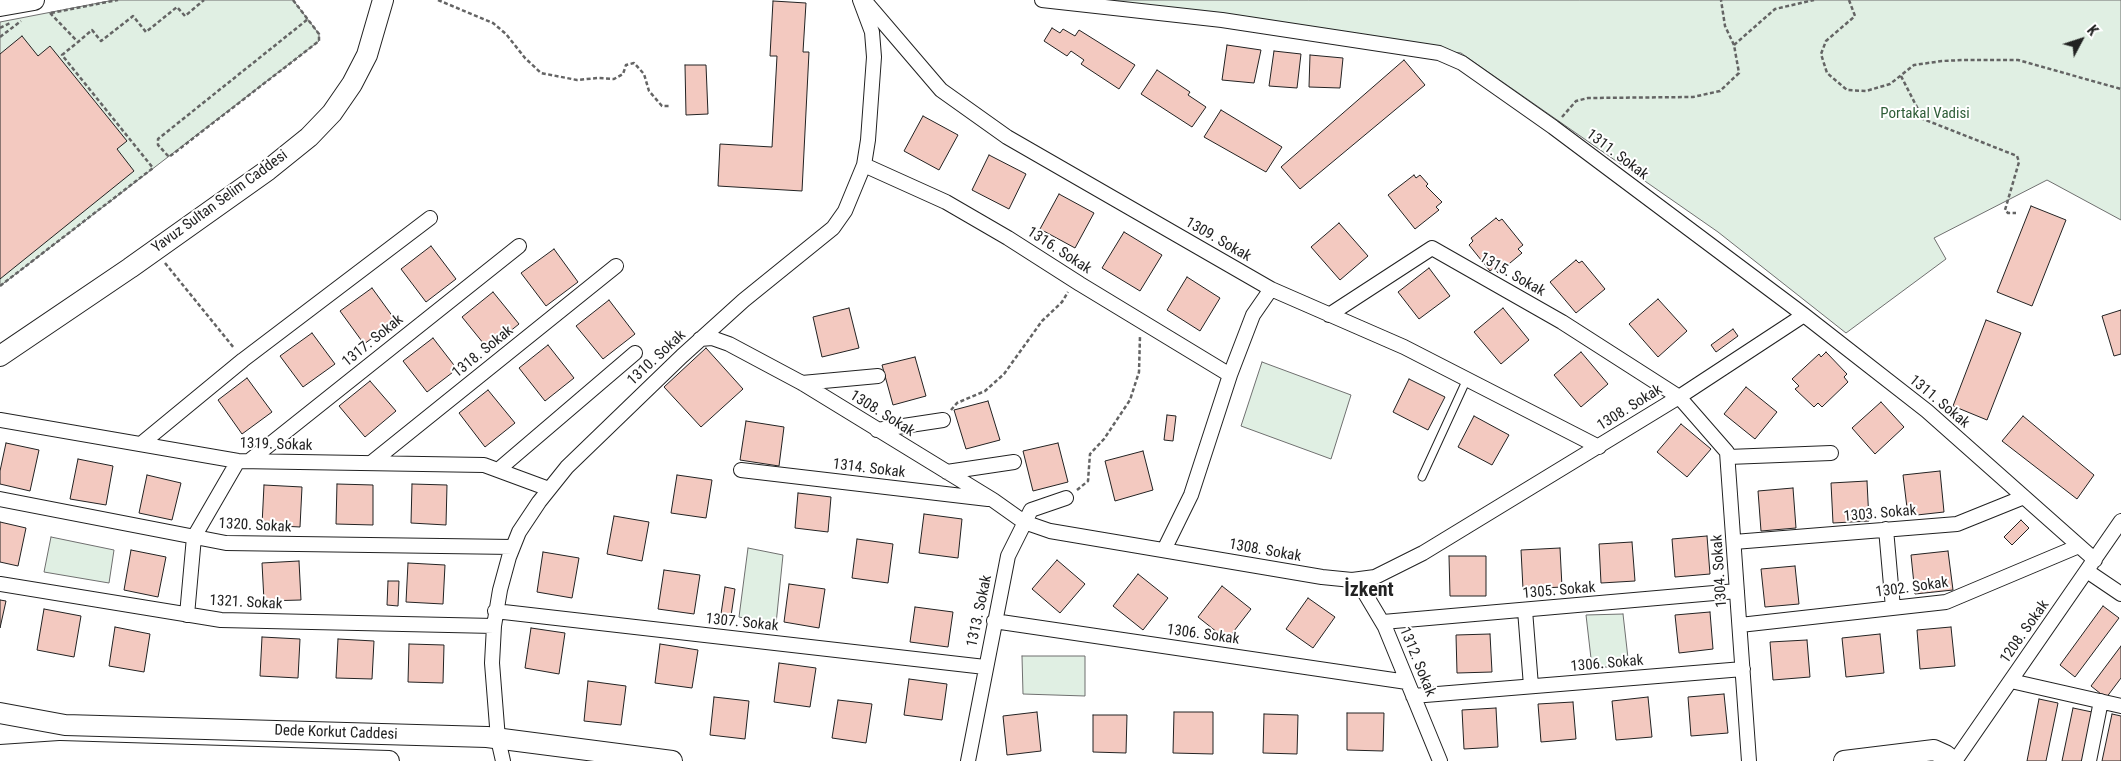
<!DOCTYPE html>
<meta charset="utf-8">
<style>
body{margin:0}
#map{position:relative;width:2121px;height:761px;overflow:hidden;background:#fff;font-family:"Roboto Condensed",sans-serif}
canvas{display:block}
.north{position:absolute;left:2056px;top:15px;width:50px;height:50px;-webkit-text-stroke:4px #fff;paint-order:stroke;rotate:50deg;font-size:14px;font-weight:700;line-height:20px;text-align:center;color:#222}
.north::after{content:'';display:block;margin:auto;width:18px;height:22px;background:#222;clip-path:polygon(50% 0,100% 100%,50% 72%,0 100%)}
</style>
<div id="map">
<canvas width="2121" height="761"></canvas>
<div class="north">K</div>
</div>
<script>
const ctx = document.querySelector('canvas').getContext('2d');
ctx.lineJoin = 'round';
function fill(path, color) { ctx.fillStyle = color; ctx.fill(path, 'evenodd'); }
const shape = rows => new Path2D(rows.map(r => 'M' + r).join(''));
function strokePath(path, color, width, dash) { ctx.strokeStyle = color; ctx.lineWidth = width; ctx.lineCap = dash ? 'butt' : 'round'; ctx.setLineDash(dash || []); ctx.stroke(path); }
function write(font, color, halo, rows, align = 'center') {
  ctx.font = font + ' "Roboto Condensed",sans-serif'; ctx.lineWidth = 4; ctx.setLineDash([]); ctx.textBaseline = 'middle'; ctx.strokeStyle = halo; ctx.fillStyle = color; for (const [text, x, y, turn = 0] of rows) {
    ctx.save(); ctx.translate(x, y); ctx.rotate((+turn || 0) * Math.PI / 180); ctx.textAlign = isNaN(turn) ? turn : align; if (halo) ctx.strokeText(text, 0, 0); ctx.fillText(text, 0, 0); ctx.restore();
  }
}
const green = shape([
 [114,0,293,0,319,34,319,41,0,286,0,22,114,0],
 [1038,0,2121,0,2121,220,2047,180,1934,238,1946,259,1846,333,1718,232,1461,53,1038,0],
 [1262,362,1351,395,1331,459,1241,426,1262,362],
 [51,537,114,550,109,583,44,572,51,537],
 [748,548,783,555,776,624,739,617,748,548],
 [1623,614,1629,667,1592,667,1586,615,1623,614],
 [1022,656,1085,656,1085,696,1023,694,1022,656]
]);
const building = shape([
 [773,1,806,3,803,52,809,52,802,191,718,186,720,144,772,147,777,56,770,56,773,1],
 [1052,28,1060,33,1063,29,1075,36,1079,30,1135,65,1119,89,1081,64,1084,60,1071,51,1067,56,1044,41,1052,28],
 [22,36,38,56,50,46,127,141,117,149,134,171,0,279,0,54,22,36],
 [1227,45,1261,50,1254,83,1222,80,1227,45],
 [1274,51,1301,54,1297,88,1269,86,1274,51],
 [1310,55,1343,58,1340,88,1309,87,1310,55],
 [1404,60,1425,85,1300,189,1281,167,1404,60],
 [685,65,706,65,708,114,686,115,685,65],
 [1157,70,1190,92,1188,95,1206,107,1192,127,1141,94,1157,70],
 [1221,110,1282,147,1266,172,1204,137,1221,110],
 [923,116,958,135,939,170,904,151,923,116],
 [989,155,1026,174,1009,209,972,190,989,155],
 [1414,175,1416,178,1420,175,1428,184,1426,186,1442,202,1436,207,1439,210,1415,229,1388,195,1414,175],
 [1059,194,1094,213,1075,248,1040,229,1059,194],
 [2031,206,2066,220,2032,306,1997,292,2031,206],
 [1496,218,1499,221,1502,219,1523,245,1518,249,1522,253,1498,273,1494,268,1490,271,1469,245,1473,241,1471,238,1496,218],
 [1339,223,1368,256,1340,280,1311,247,1339,223],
 [1124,232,1162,255,1140,291,1102,268,1124,232],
 [431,246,456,279,426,302,401,269,431,246],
 [554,249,578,282,546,306,521,273,554,249],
 [1576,260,1579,263,1582,261,1605,289,1576,313,1550,282,1576,260],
 [1429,268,1450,296,1419,319,1398,292,1429,268],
 [1187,277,1220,298,1200,331,1167,310,1187,277],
 [372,288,396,321,364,344,340,311,372,288],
 [493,292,519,324,488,349,462,317,493,292],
 [1658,299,1687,331,1658,357,1629,324,1658,299],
 [609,300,635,334,603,359,576,326,609,300],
 [849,308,859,348,822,357,813,317,849,308],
 [1503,308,1529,340,1501,364,1474,332,1503,308],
 [2121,310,2121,354,2114,356,2102,316,2121,310],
 [1986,320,2021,333,1987,420,1953,406,1986,320],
 [1733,329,1738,336,1716,352,1711,345,1733,329],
 [312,333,335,364,303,387,280,356,312,333],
 [433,338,457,369,427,392,403,361,433,338],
 [548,345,574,378,545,401,519,368,548,345],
 [706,348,743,389,701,427,664,387,706,348],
 [1581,352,1608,384,1581,407,1554,375,1581,352],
 [1826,352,1847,374,1844,377,1848,382,1822,407,1818,403,1814,407,1795,389,1799,386,1792,379,1819,354,1821,357,1826,352],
 [915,357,926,396,893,405,882,365,915,357],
 [247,378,272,412,242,434,218,400,247,378],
 [1409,379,1445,397,1428,430,1393,412,1409,379],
 [370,381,396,411,365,437,339,406,370,381],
 [1746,387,1777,412,1755,439,1724,414,1746,387],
 [488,390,515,423,485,447,459,413,488,390],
 [988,401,1000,440,966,449,954,410,988,401],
 [1881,402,1904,427,1875,454,1852,428,1881,402],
 [1167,415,1176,416,1173,441,1164,440,1167,415],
 [1474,416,1509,435,1492,465,1458,447,1474,416],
 [2023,416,2094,475,2077,499,2002,441,2023,416],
 [746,421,784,427,779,466,740,460,746,421],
 [1681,424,1711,449,1687,477,1657,452,1681,424],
 [6,443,39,450,30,491,0,484,0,471,6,443],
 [1058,443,1068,482,1033,491,1023,451,1058,443],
 [1143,451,1153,490,1115,501,1105,461,1143,451],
 [78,459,113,466,106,505,70,499,78,459],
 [1940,471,1944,512,1908,516,1903,475,1940,471],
 [147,475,181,483,172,520,139,513,147,475],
 [677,475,712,480,706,518,671,513,677,475],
 [1867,481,1869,521,1833,523,1831,483,1867,481],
 [337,484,373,485,373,525,336,524,337,484],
 [412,484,447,485,446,525,411,523,412,484],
 [264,485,302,487,300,527,262,525,264,485],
 [1793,488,1796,528,1761,531,1758,491,1793,488],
 [798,493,831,497,828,532,795,528,798,493],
 [924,514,962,519,958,558,919,553,924,514],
 [614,516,649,522,642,561,607,554,614,516],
 [2021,520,2029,528,2012,545,2004,537,2021,520],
 [0,522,26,528,18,566,0,562,0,522],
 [1707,536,1710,574,1675,577,1672,539,1707,536],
 [857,539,893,544,888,583,852,578,857,539],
 [1632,542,1635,581,1601,583,1599,544,1632,542],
 [1560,548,1562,587,1523,589,1521,550,1560,548],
 [131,550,166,557,158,597,124,590,131,550],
 [1948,551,1953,590,1915,594,1911,555,1948,551],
 [543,552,579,558,572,598,537,592,543,552],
 [1449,556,1486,556,1486,596,1450,596,1449,556],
 [1057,560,1085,584,1060,613,1032,589,1057,560],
 [299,561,301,600,264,601,262,563,299,561],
 [408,563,445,565,443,604,406,602,408,563],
 [1795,566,1799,604,1765,607,1761,569,1795,566],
 [664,570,700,575,694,614,658,609,664,570],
 [1138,574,1168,598,1143,630,1113,606,1138,574],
 [388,581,399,581,398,606,387,605,388,581],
 [789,584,825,589,819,628,784,622,789,584],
 [1222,586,1251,609,1227,640,1198,617,1222,586],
 [725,587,735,589,731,616,721,614,725,587],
 [1308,598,1335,617,1313,648,1286,629,1308,598],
 [0,600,6,601,0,628,0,600],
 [2103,606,2119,618,2075,677,2060,665,2103,606],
 [915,607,953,612,948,647,910,642,915,607],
 [44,609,81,616,74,657,37,650,44,609],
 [1710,612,1713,649,1679,653,1675,615,1710,612],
 [115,627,150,634,144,672,109,666,115,627],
 [1951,627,1955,666,1920,669,1917,630,1951,627],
 [531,628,565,633,559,674,525,668,531,628],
 [1490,634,1492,672,1457,673,1456,635,1490,634],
 [1880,634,1884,673,1846,677,1842,638,1880,634],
 [262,637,300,639,298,678,260,676,262,637],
 [338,639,374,641,372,679,336,678,338,639],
 [1807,640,1810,677,1773,680,1770,642,1807,640],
 [409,644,444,645,443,683,408,682,409,644],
 [660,644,698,650,692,688,655,683,660,644],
 [2121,646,2121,678,2106,698,2091,686,2121,646],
 [779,663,816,668,810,707,774,702,779,663],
 [909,679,947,684,942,720,904,715,909,679],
 [588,681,626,686,621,725,584,721,588,681],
 [1724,694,1728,733,1691,736,1688,697,1724,694],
 [714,697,749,701,745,739,710,735,714,697],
 [1648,697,1652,737,1616,740,1612,701,1648,697],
 [2039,699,2058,703,2046,761,2027,761,2039,699],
 [838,700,872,704,866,743,832,738,838,700],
 [1573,702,1576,739,1541,742,1538,704,1573,702],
 [1496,708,1498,747,1464,749,1462,710,1496,708],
 [2073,708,2092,712,2082,761,2062,761,2073,708],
 [1037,712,1041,751,1007,755,1003,716,1037,712],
 [1174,712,1213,712,1213,754,1173,753,1174,712],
 [1347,713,1384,713,1383,751,1347,750,1347,713],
 [1264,714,1298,715,1297,754,1263,753,1264,714],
 [2112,714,2121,716,2121,761,2102,761,2112,714],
 [1093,715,1127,715,1126,753,1093,752,1093,715]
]);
const path = shape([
 [293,0,319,34,319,41,169,157,158,145,158,139,308,19],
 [438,0,493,23,506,34,525,58,541,73,577,80,598,78,614,79,623,74,626,65,634,63,644,74,649,91,662,106,670,106],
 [1849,0,1855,16,1826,41,1821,54,1827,73,1847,90,1866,91,1890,84,1914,65,1942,61,1963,60,2018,60,2121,89],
 [50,13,78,42,92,30,101,41,133,16,146,32,177,7,185,16,204,0],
 [51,13,118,0],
 [0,28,10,23],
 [0,37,21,21],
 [1734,45,1775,9,1814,0],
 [1901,76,1923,119,2017,156,2019,162,2005,210,2008,213,2016,213],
 [1562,117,1576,101,1588,98,1693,97,1720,91,1739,73,1734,45,1725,26,1721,0],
 [165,263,234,348],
 [0,286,153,168,62,55,78,42],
 [951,410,957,403,985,391,1004,374,1042,321,1062,302,1068,292],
 [1077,490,1088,481,1090,454,1104,439,1130,400,1139,372,1140,336]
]);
const lane = shape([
 [1422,477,1467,379]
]);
const street = shape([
 [864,0,941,90,1007,137,1271,289,1404,347,1599,447],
 [1042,0,1222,20,1439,53,1462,63,1553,127,1804,315,1927,411,2095,560],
 [864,165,946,202,1008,238,1080,284,1230,375,1191,495,1164,550],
 [1329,315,1432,248,1562,322,1679,397,1727,452,1749,761],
 [700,339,712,338,729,344,802,383,993,500,1024,522,1050,531,1322,577,1352,580,1375,577,1423,553,1679,397,1804,315],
 [1230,375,1253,315,1271,289],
 [802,383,878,376],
 [0,420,238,461,484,465,549,489],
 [877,430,943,420],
 [141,444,243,360,430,218],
 [1728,457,1831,453],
 [249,461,519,246],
 [371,463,616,266],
 [498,470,635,353],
 [741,470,988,499],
 [947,472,1014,462],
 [0,499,226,543,513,547],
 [1886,529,1893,608],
 [1734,542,1957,524,2024,497],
 [2087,571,2121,594],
 [1357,580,1385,627,1440,761],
 [0,584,221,620,494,626],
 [1525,610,1531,686],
 [495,611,985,667],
 [187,615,194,537,238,461],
 [994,621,1407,682],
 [1383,622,1737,591],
 [1740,625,1946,602,2079,546],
 [2011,681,2121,706],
 [1413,696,1743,669],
 [503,761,498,739,492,663,494,626,500,590,509,557,519,532,539,502,567,467,682,356,744,300,833,228,845,211,864,165,868,140,874,57,872,32,860,0],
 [968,761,1008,556,1031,510,1066,498],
 [1955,761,2121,521],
 [2089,761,2101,701]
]);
const secondary = shape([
 [0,6,34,0],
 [0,356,130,268,268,170,309,137,332,113,352,84,367,55,383,0],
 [0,713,65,725,487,737,672,761],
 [0,755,60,751,389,761],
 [1844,761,1934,750,1945,755,1953,761]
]);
const parkNames = [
 ["Portakal Vadisi",1925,114]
];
const streetNames = [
 ["1311. Sokak",1617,155,37],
 ["Yavuz Sultan Selim Caddesi",220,202,-36],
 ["1309. Sokak",1218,240,30],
 ["1316. Sokak",1059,251,33],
 ["1315. Sokak",1512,275,30],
 ["1317. Sokak",373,341,-39],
 ["1318. Sokak",483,352,-39],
 ["1310. Sokak",657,358,-43],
 ["1311. Sokak",1939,402,40],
 ["1308. Sokak",1630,408,-32],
 ["1308. Sokak",882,414,32],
 ["1319. Sokak",276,445,2],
 ["1314. Sokak",869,469,7],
 ["1303. Sokak",1880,514,-5],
 ["1320. Sokak",255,526,3],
 ["1308. Sokak",1265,551,10],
 ["1304. Sokak",1720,571,-94],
 ["1302. Sokak",1912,588,-8],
 ["1305. Sokak",1559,591,-5],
 ["1321. Sokak",246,603,3],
 ["1313. Sokak",980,611,-78],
 ["1307. Sokak",742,623,6],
 ["1208. Sokak",2025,632,-55],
 ["1306. Sokak",1203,635,8],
 ["1312. Sokak",1417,662,68],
 ["1306. Sokak",1607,664,-5],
 ["Dede Korkut Caddesi",336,733,2]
];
const districtNames = [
 ["İzkent",1369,591]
];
fill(green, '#e0efe3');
strokePath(green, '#6f6f6f', 1);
fill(building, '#f3c9c0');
strokePath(building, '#222', 1);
strokePath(lane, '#222', 9);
strokePath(street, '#222', 16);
strokePath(secondary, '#222', 22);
strokePath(path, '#646464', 2.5, [4, 2.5]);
strokePath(lane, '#fff', 7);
strokePath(street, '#fff', 14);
strokePath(secondary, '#fff', 20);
write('15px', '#2f5e38', '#fff', parkNames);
write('15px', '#222', '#fff', streetNames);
write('bold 20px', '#222', '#fff', districtNames);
</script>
